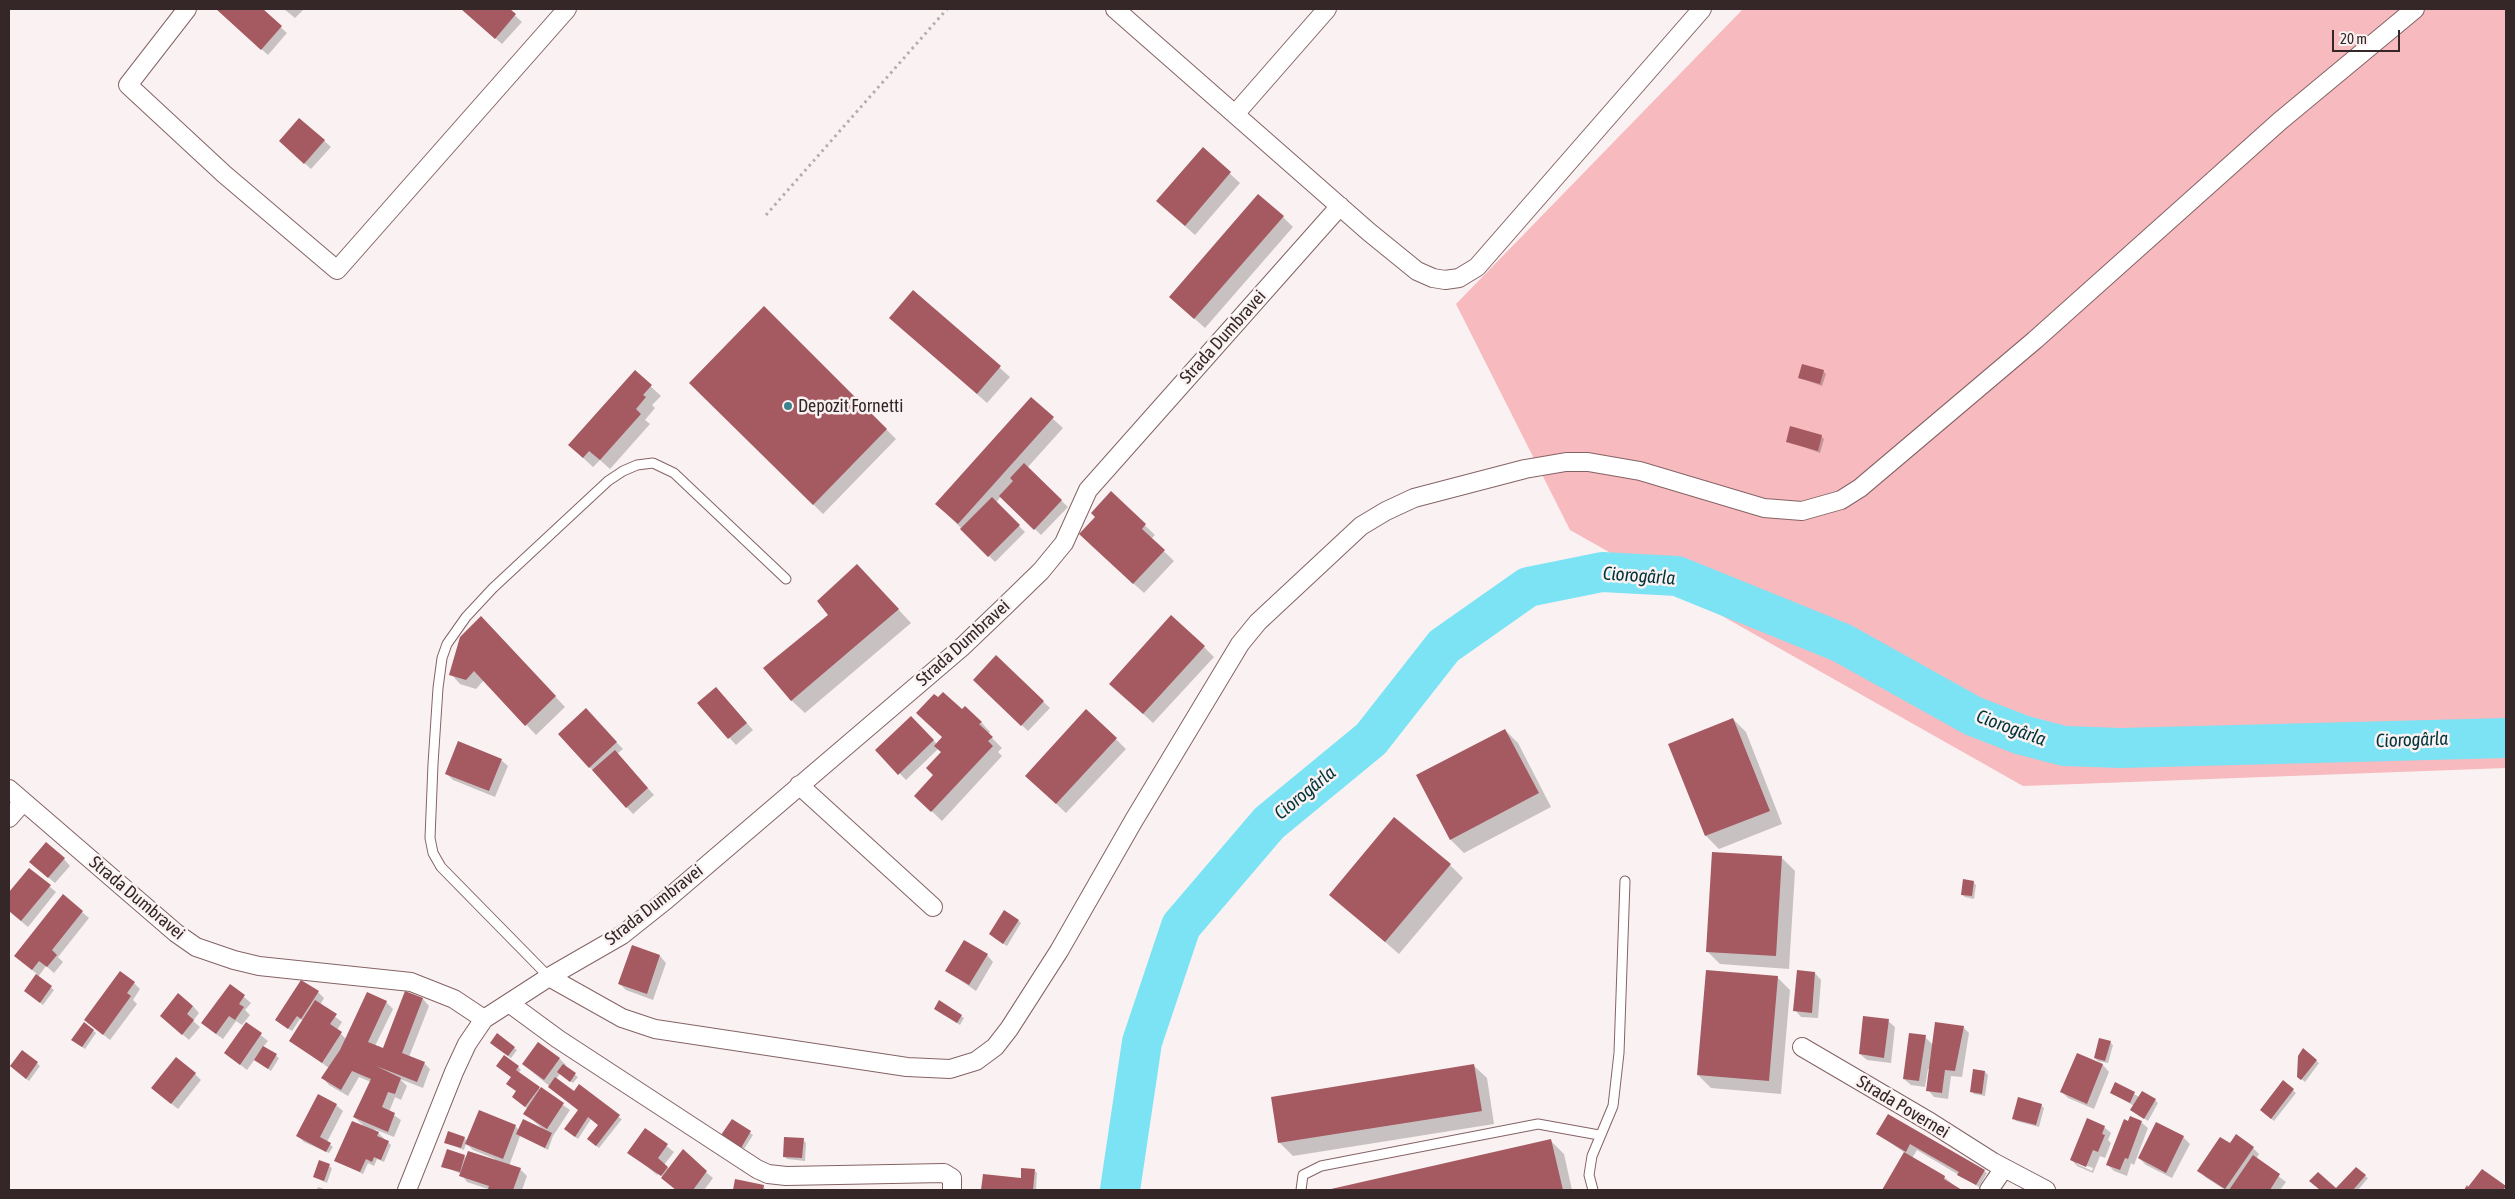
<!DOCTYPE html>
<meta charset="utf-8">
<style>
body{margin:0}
#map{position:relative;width:2515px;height:1199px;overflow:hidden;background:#faf2f2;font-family:"Asap Condensed",sans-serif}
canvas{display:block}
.frame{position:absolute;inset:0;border:10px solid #352627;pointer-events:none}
.scale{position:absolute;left:2332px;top:30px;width:68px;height:22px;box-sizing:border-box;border:2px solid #352627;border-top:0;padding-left:6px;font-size:15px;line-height:18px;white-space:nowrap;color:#352627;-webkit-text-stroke:4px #faf2f2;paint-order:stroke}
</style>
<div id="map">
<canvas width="2515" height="1199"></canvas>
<div class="frame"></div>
<div class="scale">20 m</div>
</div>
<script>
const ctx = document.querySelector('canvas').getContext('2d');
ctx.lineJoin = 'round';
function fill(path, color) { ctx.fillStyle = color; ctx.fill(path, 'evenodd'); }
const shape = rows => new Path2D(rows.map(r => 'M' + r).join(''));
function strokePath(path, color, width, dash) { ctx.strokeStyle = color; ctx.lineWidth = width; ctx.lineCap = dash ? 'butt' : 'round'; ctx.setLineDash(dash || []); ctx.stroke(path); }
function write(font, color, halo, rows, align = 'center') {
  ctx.font = font + ' "Asap Condensed",sans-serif'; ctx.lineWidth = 5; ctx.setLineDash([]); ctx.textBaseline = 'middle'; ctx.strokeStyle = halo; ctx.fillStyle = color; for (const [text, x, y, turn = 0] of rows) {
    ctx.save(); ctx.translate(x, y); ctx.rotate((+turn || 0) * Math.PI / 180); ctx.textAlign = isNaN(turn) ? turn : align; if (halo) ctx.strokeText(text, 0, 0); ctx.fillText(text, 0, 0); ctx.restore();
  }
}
const green = shape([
 [1743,9,2506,9,2506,768,2023,786,1570,530,1456,304]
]);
const shadow = shape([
 [218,9,261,9,287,33,268,55],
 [284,9,304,9,295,18],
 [462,9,508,9,522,22,502,44],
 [300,119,331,147,311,169,287,148],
 [1203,149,1240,183,1195,235,1168,211],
 [1283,217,1293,227,1205,328,1170,297],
 [914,291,1010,377,987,403,901,327],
 [764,308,896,439,823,514,691,383],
 [1823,371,1826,374,1822,386,1800,378],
 [635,372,661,396,652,405,655,408,645,420,650,424,610,469,600,460,593,467,580,455],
 [1031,399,1063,428,1027,468,1068,507,1041,535,1001,496,996,503,1025,532,995,562,947,514],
 [1821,436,1824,439,1820,453,1787,441],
 [1111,493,1155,535,1151,539,1174,561,1144,593,1090,544,1096,517],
 [870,579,911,623,805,713,791,700,830,615],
 [491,627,565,707,536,735,484,680,476,689,460,684,451,674],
 [1204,647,1214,657,1153,723,1121,693],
 [996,657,1050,708,1028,731,975,680],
 [722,695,753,730,736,745,699,704],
 [962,711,981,722,990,732,988,734,1002,748,998,752,1002,756,942,821,916,796,935,775,942,753,938,749,906,780,877,750,911,717,937,744],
 [1087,711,1126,749,1066,813,1037,786],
 [592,717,623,749,617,754,654,795,633,814,560,735],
 [1733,719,1746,732,1782,824,1719,849,1706,836,1670,744],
 [1505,730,1518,743,1551,807,1464,853,1451,840],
 [501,760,508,766,495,797,453,780,447,774],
 [1782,858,1795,871,1789,969,1720,964,1707,951],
 [64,859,70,866,55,883,37,868],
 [1450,865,1463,878,1399,954,1331,895],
 [29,869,56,892,28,927,9,911,9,894],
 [1973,882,1976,885,1974,899,1965,897,1962,894],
 [63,896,89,918,58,957,63,962,54,973,46,966,38,977,54,990,43,1005,25,990,37,974,22,962],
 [1019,921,1021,923,1007,946,993,937],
 [633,947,660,956,666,963,653,1000,626,990,620,984],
 [987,955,993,962,976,991,947,971],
 [1815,973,1821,980,1818,1018,1801,1017,1795,1010],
 [1777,977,1790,990,1781,1094,1711,1088,1698,1075],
 [134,983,140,989,133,1000,137,1004,110,1040,85,1020],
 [231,986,251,1003,245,1010,250,1015,242,1025,236,1021,223,1039,209,1029],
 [318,992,324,998,320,1005,342,1022,337,1030,346,1039,368,993,386,1002,393,1009,375,1046,384,1050,406,993,423,999,429,1006,409,1057,424,1063,430,1069,423,1088,400,1079,407,1086,401,1100,395,1097,389,1112,401,1120,394,1137,374,1129,391,1145,384,1162,377,1159,374,1166,368,1163,363,1174,336,1161,365,1127,354,1117,371,1082,359,1077,348,1096,329,1085,323,1078,329,1068,291,1041,304,1021,300,1019,292,1031,280,1023],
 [193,1006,199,1013,193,1021,200,1027,189,1040,161,1016],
 [938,1011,961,1016,964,1018,960,1025],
 [1888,1021,1895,1027,1891,1063,1867,1060,1860,1054],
 [247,1024,268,1041,263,1047,279,1058,271,1071,255,1059,247,1070,225,1053],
 [1963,1027,1969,1033,1962,1077,1951,1076,1948,1099,1934,1097,1928,1090,1930,1069,1928,1069,1925,1087,1911,1085,1904,1079,1925,1037,1933,1045],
 [94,1031,96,1033,85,1049,76,1043],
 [2110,1042,2113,1045,2108,1063,2098,1061,2095,1058],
 [538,1043,560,1059,566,1065,565,1067,578,1077,573,1083,560,1074,556,1079,574,1093,622,1119,599,1148,591,1142,599,1126,591,1119,578,1139,568,1132,579,1111,523,1064],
 [494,1046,514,1048,517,1050,511,1058],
 [2303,1050,2319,1063,2305,1082,2298,1076],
 [23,1051,40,1066,29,1081,14,1069],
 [2078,1055,2103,1065,2109,1072,2094,1109,2068,1098,2062,1092],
 [1473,1065,1487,1078,1494,1124,1293,1156,1280,1143,1272,1098],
 [518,1067,521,1070,518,1073,570,1110,553,1136,548,1150,520,1136,509,1166,520,1169,527,1176,522,1190,491,1190,467,1182,461,1174,443,1166,465,1157,494,1161,495,1159,473,1150,466,1143,464,1150,446,1143,464,1138,468,1141,515,1126,519,1130,546,1132,525,1113,528,1109,520,1103,512,1078,500,1068],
 [1985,1072,1988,1075,1985,1096,1974,1094,1971,1091],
 [195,1074,201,1080,178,1109,159,1094],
 [2283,1082,2296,1093,2274,1121,2264,1113],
 [2116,1083,2139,1097,2155,1100,2158,1103,2148,1121,2132,1110,2134,1106,2111,1092],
 [336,1105,343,1111,327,1142,333,1147,329,1153,304,1142,298,1136],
 [2041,1105,2044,1108,2039,1127,2016,1121,2014,1118],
 [1889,1116,1984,1171,1987,1173,1979,1187,1917,1150,1912,1158,1944,1177,1960,1190,1883,1190,1905,1153,1878,1134],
 [732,1121,753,1135,744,1149,726,1138],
 [2141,1122,2148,1128,2134,1165,2131,1163,2127,1176,2114,1171,2108,1165],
 [2157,1124,2183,1137,2190,1144,2172,1178,2146,1165,2139,1158],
 [2104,1127,2111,1133,2108,1140,2111,1143,2105,1158,2100,1156,2093,1173,2077,1166,2071,1159],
 [2077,1162,2093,1168,2092,1171,2077,1164],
 [645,1129,674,1152,664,1165,669,1169,702,1169,713,1178,704,1190,676,1190,659,1173,657,1175,629,1152],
 [803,1140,806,1143,805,1161,787,1159,784,1156],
 [1551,1141,1564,1154,1572,1190,1335,1190],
 [2230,1145,2253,1148,2259,1154,2256,1159,2286,1182,2280,1190,2225,1190,2205,1177,2199,1170],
 [329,1166,332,1168,327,1183,314,1177],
 [1035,1171,1037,1173,1036,1190,983,1190,984,1175,1022,1179],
 [2482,1171,2505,1187,2506,1190,2467,1190],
 [2365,1176,2368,1178,2358,1190,2337,1190],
 [736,1180,763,1186,766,1190,734,1190],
 [318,1187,327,1190,317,1190]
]);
const river = shape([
 [1120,1190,1142,1042,1181,926,1269,823,1371,739,1444,646,1528,587,1602,572,1677,576,1842,643,1973,716,2022,735,2064,746,2121,748,2506,738]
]);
const building = shape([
 [216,9,263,9,282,26,261,50],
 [461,9,510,9,516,14,495,39],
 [299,118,325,140,304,164,279,141],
 [1203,147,1231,172,1185,226,1156,201],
 [1258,194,1284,216,1194,319,1169,297],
 [913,290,1001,366,977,394,889,318],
 [764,306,887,429,813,505,689,383],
 [1802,364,1824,370,1820,384,1798,378],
 [635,370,652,385,643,395,646,397,636,409,641,414,600,460,589,451,583,458,568,445],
 [1031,397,1054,417,958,524,935,504],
 [1790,426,1822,435,1818,451,1786,442],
 [1024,463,1062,500,1034,530,999,496,1013,481,1010,478],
 [1111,491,1146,524,1142,529,1165,550,1133,584,1079,534,1095,517,1091,513],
 [992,497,1020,525,988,557,960,529],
 [857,564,899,609,791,701,763,668,828,615,817,601],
 [1171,615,1205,646,1143,714,1109,684],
 [481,616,556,696,525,726,474,671,466,680,449,675,460,637],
 [996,655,1044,701,1021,726,973,680],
 [716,687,747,723,728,739,697,703],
 [943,692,962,709,965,706,982,722,979,724,993,737,988,741,993,746,931,812,914,796,933,775,926,768,941,752,934,746,942,737,916,713,934,694,938,697],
 [586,708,617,742,589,768,558,734],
 [1086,709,1117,738,1056,804,1025,776],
 [911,716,934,740,898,775,875,750],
 [1733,718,1770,811,1705,836,1668,744],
 [1505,729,1539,793,1450,840,1416,775],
 [458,741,502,759,489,791,445,774],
 [615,750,648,788,626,808,592,770],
 [1394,817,1451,864,1385,942,1329,895],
 [46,842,65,858,48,878,29,862],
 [1712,852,1782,856,1776,956,1706,952],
 [29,868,51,885,21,921,9,911,9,892],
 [1963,879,1974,881,1972,896,1961,895],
 [63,894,83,911,52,950,57,955,47,967,39,961,32,970,14,956],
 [1004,910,1019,920,1003,944,989,934],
 [964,940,988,954,969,985,945,971],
 [632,945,660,955,647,994,618,984],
 [1706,970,1778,976,1769,1081,1697,1075],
 [1797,970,1815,972,1812,1013,1793,1011],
 [120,971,135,982,127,993,131,996,103,1035,84,1020],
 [36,974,52,986,40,1003,24,991],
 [301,980,319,991,301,1019,297,1016,288,1029,275,1020],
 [230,984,245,995,239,1004,244,1007,235,1020,229,1016,216,1034,201,1023],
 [405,991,423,998,402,1053,425,1062,417,1082,376,1066,401,1078,395,1094,388,1092,382,1107,395,1113,388,1132,353,1117,371,1079,352,1071,341,1090,321,1078,340,1050,367,992,387,1001,368,1042,383,1048],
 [178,993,193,1006,187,1014,194,1020,182,1035,160,1016],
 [315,1000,337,1014,330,1024,342,1032,322,1063,289,1041],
 [939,1000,962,1015,957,1023,934,1009],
 [1863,1016,1889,1019,1884,1058,1859,1054],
 [84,1022,94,1030,82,1047,71,1040],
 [246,1022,262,1033,240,1065,224,1053],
 [1935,1022,1964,1026,1955,1071,1945,1070,1942,1093,1926,1091],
 [497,1033,515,1047,508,1056,490,1043],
 [1909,1033,1926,1035,1919,1081,1903,1079],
 [2099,1038,2111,1041,2105,1061,2094,1058],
 [538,1042,560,1058,544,1080,522,1064],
 [263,1046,277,1054,268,1069,254,1060],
 [2303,1048,2317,1060,2301,1080,2297,1077,2298,1056],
 [22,1050,38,1062,26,1079,10,1066],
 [2077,1053,2103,1064,2087,1104,2060,1092],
 [504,1055,519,1066,516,1070,540,1087,525,1107,512,1097,516,1091,506,1084,511,1077,496,1066],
 [176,1057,196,1073,171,1104,151,1088],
 [563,1064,576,1073,570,1082,557,1072],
 [1474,1064,1482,1111,1278,1143,1271,1097],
 [1973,1069,1985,1071,1982,1094,1970,1092],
 [555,1077,574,1091,579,1084,620,1115,596,1146,587,1139,598,1125,588,1117,575,1137,564,1129,578,1110,548,1087],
 [2283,1080,2294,1089,2271,1119,2260,1110],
 [2115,1082,2135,1092,2130,1103,2110,1093],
 [541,1087,564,1103,547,1129,523,1114],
 [2142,1091,2156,1099,2144,1119,2130,1110],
 [318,1094,337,1104,320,1137,331,1143,326,1152,296,1136],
 [2018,1097,2042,1104,2036,1125,2012,1119],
 [479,1110,516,1125,503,1159,465,1144],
 [1888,1114,1985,1170,1976,1185,1957,1175,1959,1172,1910,1144,1906,1152,1876,1134],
 [2130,1116,2142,1121,2128,1159,2125,1158,2120,1170,2106,1165,2124,1119,2128,1121],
 [2087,1118,2105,1126,2102,1134,2105,1135,2098,1152,2093,1150,2086,1167,2070,1160],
 [523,1119,552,1133,545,1148,516,1134],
 [732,1119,751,1131,741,1148,721,1135],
 [352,1121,379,1132,377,1136,389,1141,381,1160,374,1157,372,1162,366,1159,360,1172,334,1161],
 [2156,1122,2184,1136,2166,1173,2138,1158],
 [645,1128,668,1144,658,1158,668,1167,661,1176,627,1153],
 [448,1131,465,1137,461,1148,444,1143],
 [2236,1134,2254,1147,2225,1189,2197,1171,2220,1137,2230,1143],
 [784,1137,804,1138,802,1158,783,1157],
 [1551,1139,1563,1190,1331,1190,1331,1189],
 [447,1149,465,1155,460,1172,441,1167],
 [683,1149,707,1171,693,1190,676,1190,661,1178],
 [468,1151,521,1168,513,1190,493,1190,488,1189,489,1186,459,1176],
 [1904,1152,1945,1176,1944,1179,1962,1190,1882,1190],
 [2253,1155,2280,1174,2270,1190,2229,1190],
 [319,1160,330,1164,324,1181,313,1177],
 [2356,1167,2366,1175,2353,1190,2320,1190,2309,1181,2318,1172,2336,1188],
 [1021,1168,1035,1169,1033,1190,981,1190,983,1174,1021,1178],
 [2482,1169,2506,1186,2503,1190,2464,1190,2467,1185,2468,1187],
 [735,1179,764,1185,763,1190,733,1190]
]);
const path = shape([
 [766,215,947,9]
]);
const lane = shape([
 [549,977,441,867,433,853,430,838,433,764,438,688,442,658,447,644,466,617,493,588,608,481,623,471,637,465,653,463,674,473,786,579],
 [1301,1190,1303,1175,1321,1166,1538,1124,1599,1135],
 [1593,1190,1589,1175,1592,1156,1613,1106,1619,1053,1625,881]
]);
const street = shape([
 [187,9,128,85,224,174,337,270,567,9],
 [1115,9,1369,232,1417,271,1433,278,1445,280,1459,278,1477,267,1702,9],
 [1236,113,1327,9],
 [799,785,933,907],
 [9,789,176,933,196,947,234,960,259,966,411,982,454,999,484,1019],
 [9,818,23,802],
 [549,977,622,1018,655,1029,907,1067,950,1069,976,1061,995,1047,1009,1029,1059,951,1134,820,1240,644,1258,622,1361,526,1386,511,1414,498,1525,469,1566,462,1588,462,1640,471,1764,508,1802,511,1841,500,1860,488,2035,340,2280,121,2415,9],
 [509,1003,558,1039,757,1169,768,1174,786,1176,944,1173,952,1178,952,1190],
 [1802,1047,1930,1122,1993,1162,2046,1190],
 [407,1190,454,1072,467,1044,484,1019,549,977,622,935,666,900,961,648,1006,605,1041,571,1064,543,1088,490,1340,206],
 [1989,1190,2004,1168]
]);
const markers = [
 [788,406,5,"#3c828d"]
];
const streetNames = [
 ["Strada Dumbravei",1223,337,-48],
 ["Strada Dumbravei",963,643,-42],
 ["Strada Dumbravei",137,898,40],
 ["Strada Dumbravei",654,905,-38],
 ["Strada Povernei",1903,1107,31]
];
const poiNames = [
 ["Depozit Fornetti",798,406]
];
const waterNames = [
 ["Ciorogârla",1639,576,4],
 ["Ciorogârla",2011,728,20],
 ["Ciorogârla",2412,740,-2],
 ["Ciorogârla",1305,793,-39]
];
fill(green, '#f7babf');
fill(shadow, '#0003');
strokePath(river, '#7be3f4', 40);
fill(building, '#a55961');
strokePath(lane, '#856365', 11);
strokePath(street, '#856365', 20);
strokePath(path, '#b6acac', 3, [2.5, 4]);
strokePath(lane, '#fff', 9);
strokePath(street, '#fff', 18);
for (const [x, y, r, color] of markers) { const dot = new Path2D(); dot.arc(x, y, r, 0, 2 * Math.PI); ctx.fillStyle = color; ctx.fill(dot); strokePath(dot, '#faf2f2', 2); }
write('18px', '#352627', '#faf2f2', streetNames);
write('18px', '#352627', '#faf2f2', poiNames, 'left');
write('italic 19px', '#00343b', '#faf2f2', waterNames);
</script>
